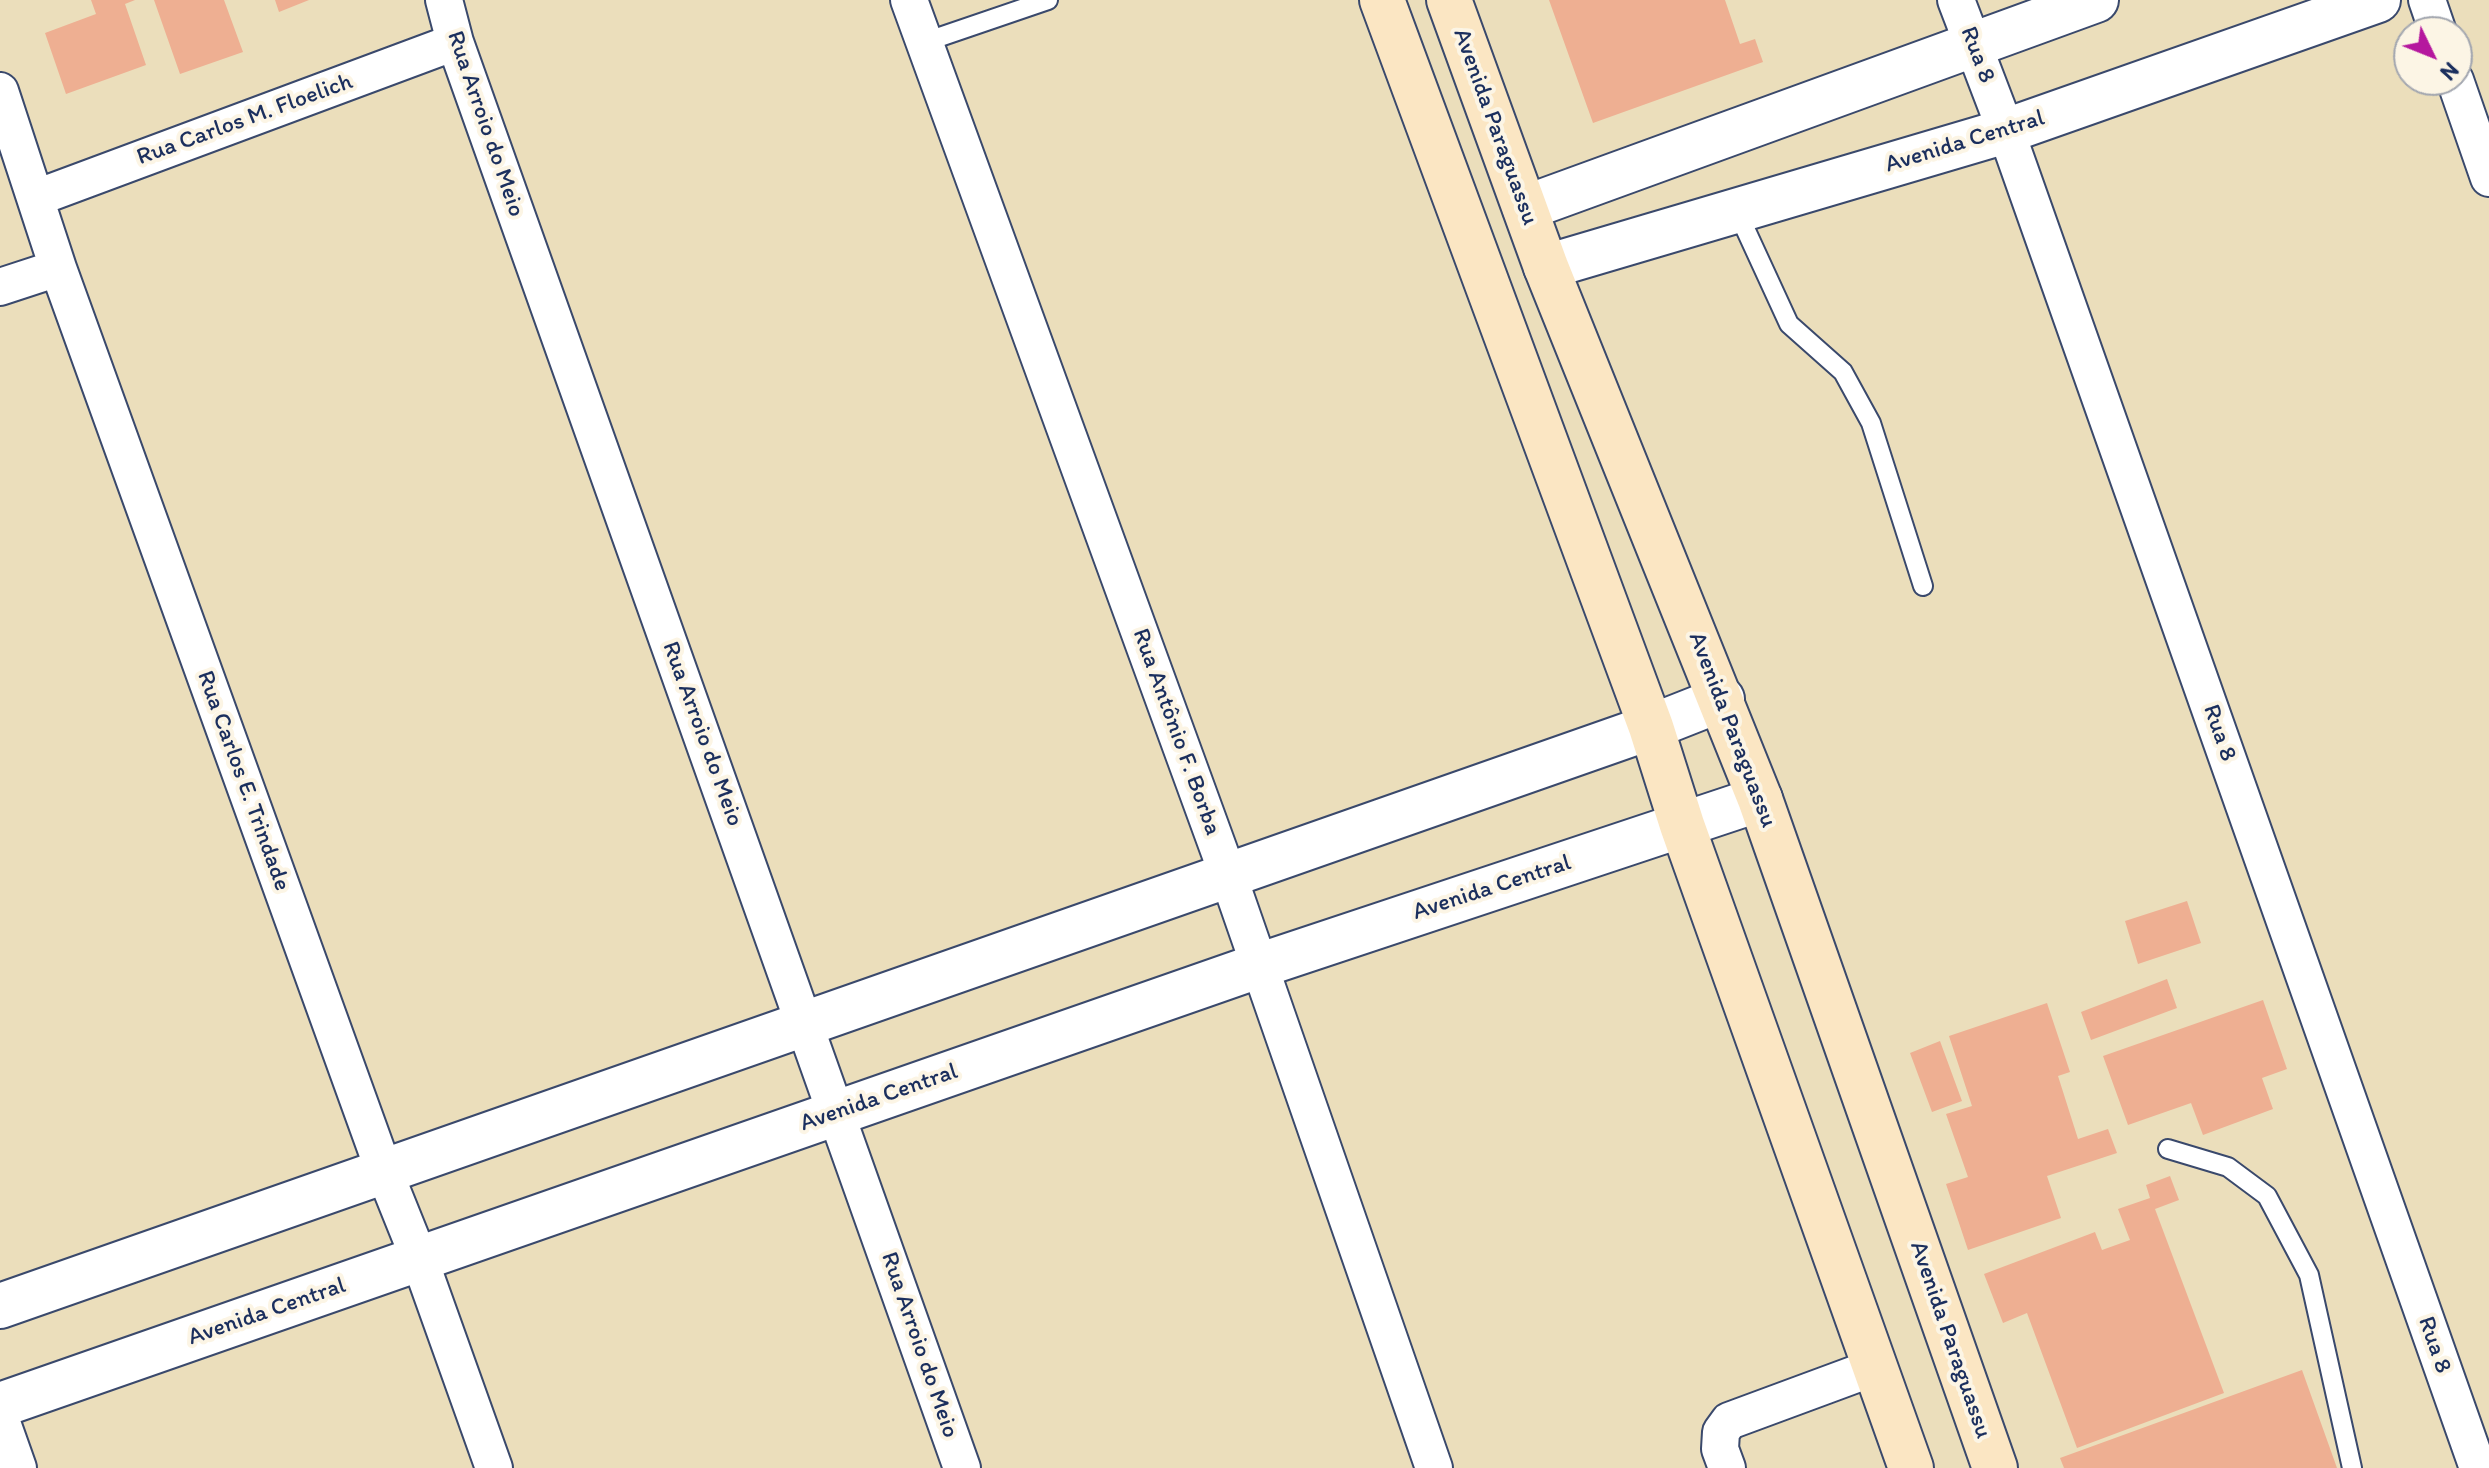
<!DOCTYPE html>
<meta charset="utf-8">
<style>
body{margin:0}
#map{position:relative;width:2489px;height:1468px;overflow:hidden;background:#ebdebb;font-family:Itim,sans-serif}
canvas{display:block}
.north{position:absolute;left:2393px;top:16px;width:80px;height:80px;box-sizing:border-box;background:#fcf5e5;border:2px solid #a2a6af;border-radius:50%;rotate:133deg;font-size:22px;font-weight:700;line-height:32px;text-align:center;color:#1b2f5e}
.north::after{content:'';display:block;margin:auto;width:28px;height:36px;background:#b5179e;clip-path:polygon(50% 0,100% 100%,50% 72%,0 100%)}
</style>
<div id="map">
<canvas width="2489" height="1468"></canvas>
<div class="north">N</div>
</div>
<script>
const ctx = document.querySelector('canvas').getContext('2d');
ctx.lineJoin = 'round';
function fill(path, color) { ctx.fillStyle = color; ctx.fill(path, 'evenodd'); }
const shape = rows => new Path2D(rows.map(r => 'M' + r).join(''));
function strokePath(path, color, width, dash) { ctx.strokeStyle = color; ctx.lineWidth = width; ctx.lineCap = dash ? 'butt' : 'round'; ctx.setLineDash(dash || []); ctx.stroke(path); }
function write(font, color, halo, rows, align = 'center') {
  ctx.font = font + ' Itim,sans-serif'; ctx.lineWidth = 8; ctx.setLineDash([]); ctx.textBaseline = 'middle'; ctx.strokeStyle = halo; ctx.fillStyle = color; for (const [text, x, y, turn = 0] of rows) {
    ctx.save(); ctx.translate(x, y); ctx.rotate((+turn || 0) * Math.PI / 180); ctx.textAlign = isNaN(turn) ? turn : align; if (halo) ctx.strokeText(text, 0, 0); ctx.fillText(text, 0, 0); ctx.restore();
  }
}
const building = shape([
 [91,0,135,0,125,4,146,65,66,94,45,33,96,14],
 [154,0,224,0,243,52,180,74],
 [275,0,309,0,279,12],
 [1549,0,1725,0,1740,44,1755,39,1763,62,1593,123],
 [2187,901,2201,943,2138,964,2125,921],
 [2167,979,2177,1008,2091,1040,2081,1012],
 [2263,1000,2287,1069,2262,1078,2273,1109,2203,1135,2191,1103,2128,1125,2103,1056],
 [2047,1003,2070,1072,2058,1076,2078,1139,2108,1129,2117,1153,2047,1176,2061,1218,1968,1250,1946,1184,1968,1177,1946,1114,1972,1106,1949,1036],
 [1940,1041,1962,1101,1932,1112,1910,1053],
 [2170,1176,2179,1200,2155,1209,2224,1393,2077,1448,2027,1313,2003,1323,1984,1274,2095,1232,2102,1250,2130,1240,2118,1209,2150,1198,2146,1185],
 [2302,1370,2337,1468,2064,1468,2060,1458]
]);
const service = shape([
 [925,42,1048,0],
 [1737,211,1789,324,1843,372,1871,423,1923,586],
 [2168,1149,2228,1167,2267,1196,2309,1275,2352,1468]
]);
const minor = shape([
 [444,0,455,42,962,1468],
 [909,0,1228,875,1434,1468],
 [1956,0,2006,131,2478,1468],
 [2427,0,2438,32],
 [2455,80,2489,178],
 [0,91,58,268,384,1171,419,1258,494,1468],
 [36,198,455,42],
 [0,287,58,268],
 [0,1417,18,1468],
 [1727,1468,1720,1449,1721,1432,1729,1421,1875,1367]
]);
const tertiary = shape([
 [1525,208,2096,0],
 [1546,267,2006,131,2378,0],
 [0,1306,1651,727,1722,699],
 [0,1405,1258,966,1760,799]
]);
const secondary = shape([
 [1382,0,1651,727,1682,825,1911,1468],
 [1449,0,1546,267,1760,799,1995,1468]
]);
const streetNames = [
 ["Rua 8",1977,55,69],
 ["Rua Carlos M. Floelich",245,120,-20],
 ["Rua Arroio do Meio",485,124,71],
 ["Avenida Paraguassu",1495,127,70],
 ["Avenida Central",1965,142,-17],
 ["Avenida Paraguassu",1732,730,69],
 ["Rua Antônio F. Borba",1176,732,70],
 ["Rua 8",2219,733,71],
 ["Rua Arroio do Meio",702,734,70],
 ["Rua Carlos E. Trindade",243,781,70],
 ["Avenida Central",1492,888,-18],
 ["Avenida Central",879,1098,-19],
 ["Avenida Central",267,1312,-19],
 ["Avenida Paraguassu",1950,1340,71],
 ["Rua Arroio do Meio",919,1345,71],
 ["Rua 8",2434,1345,71]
];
fill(building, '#eeaf92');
strokePath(service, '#3a496c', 22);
strokePath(minor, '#3a496c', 40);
strokePath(tertiary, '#3a496c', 48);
strokePath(secondary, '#3a496c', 48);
strokePath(service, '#fff', 18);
strokePath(minor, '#fff', 36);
strokePath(tertiary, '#fff', 44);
strokePath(secondary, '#fbe6c3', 44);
write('24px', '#1b2f5e', '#fcf5e5', streetNames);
</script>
